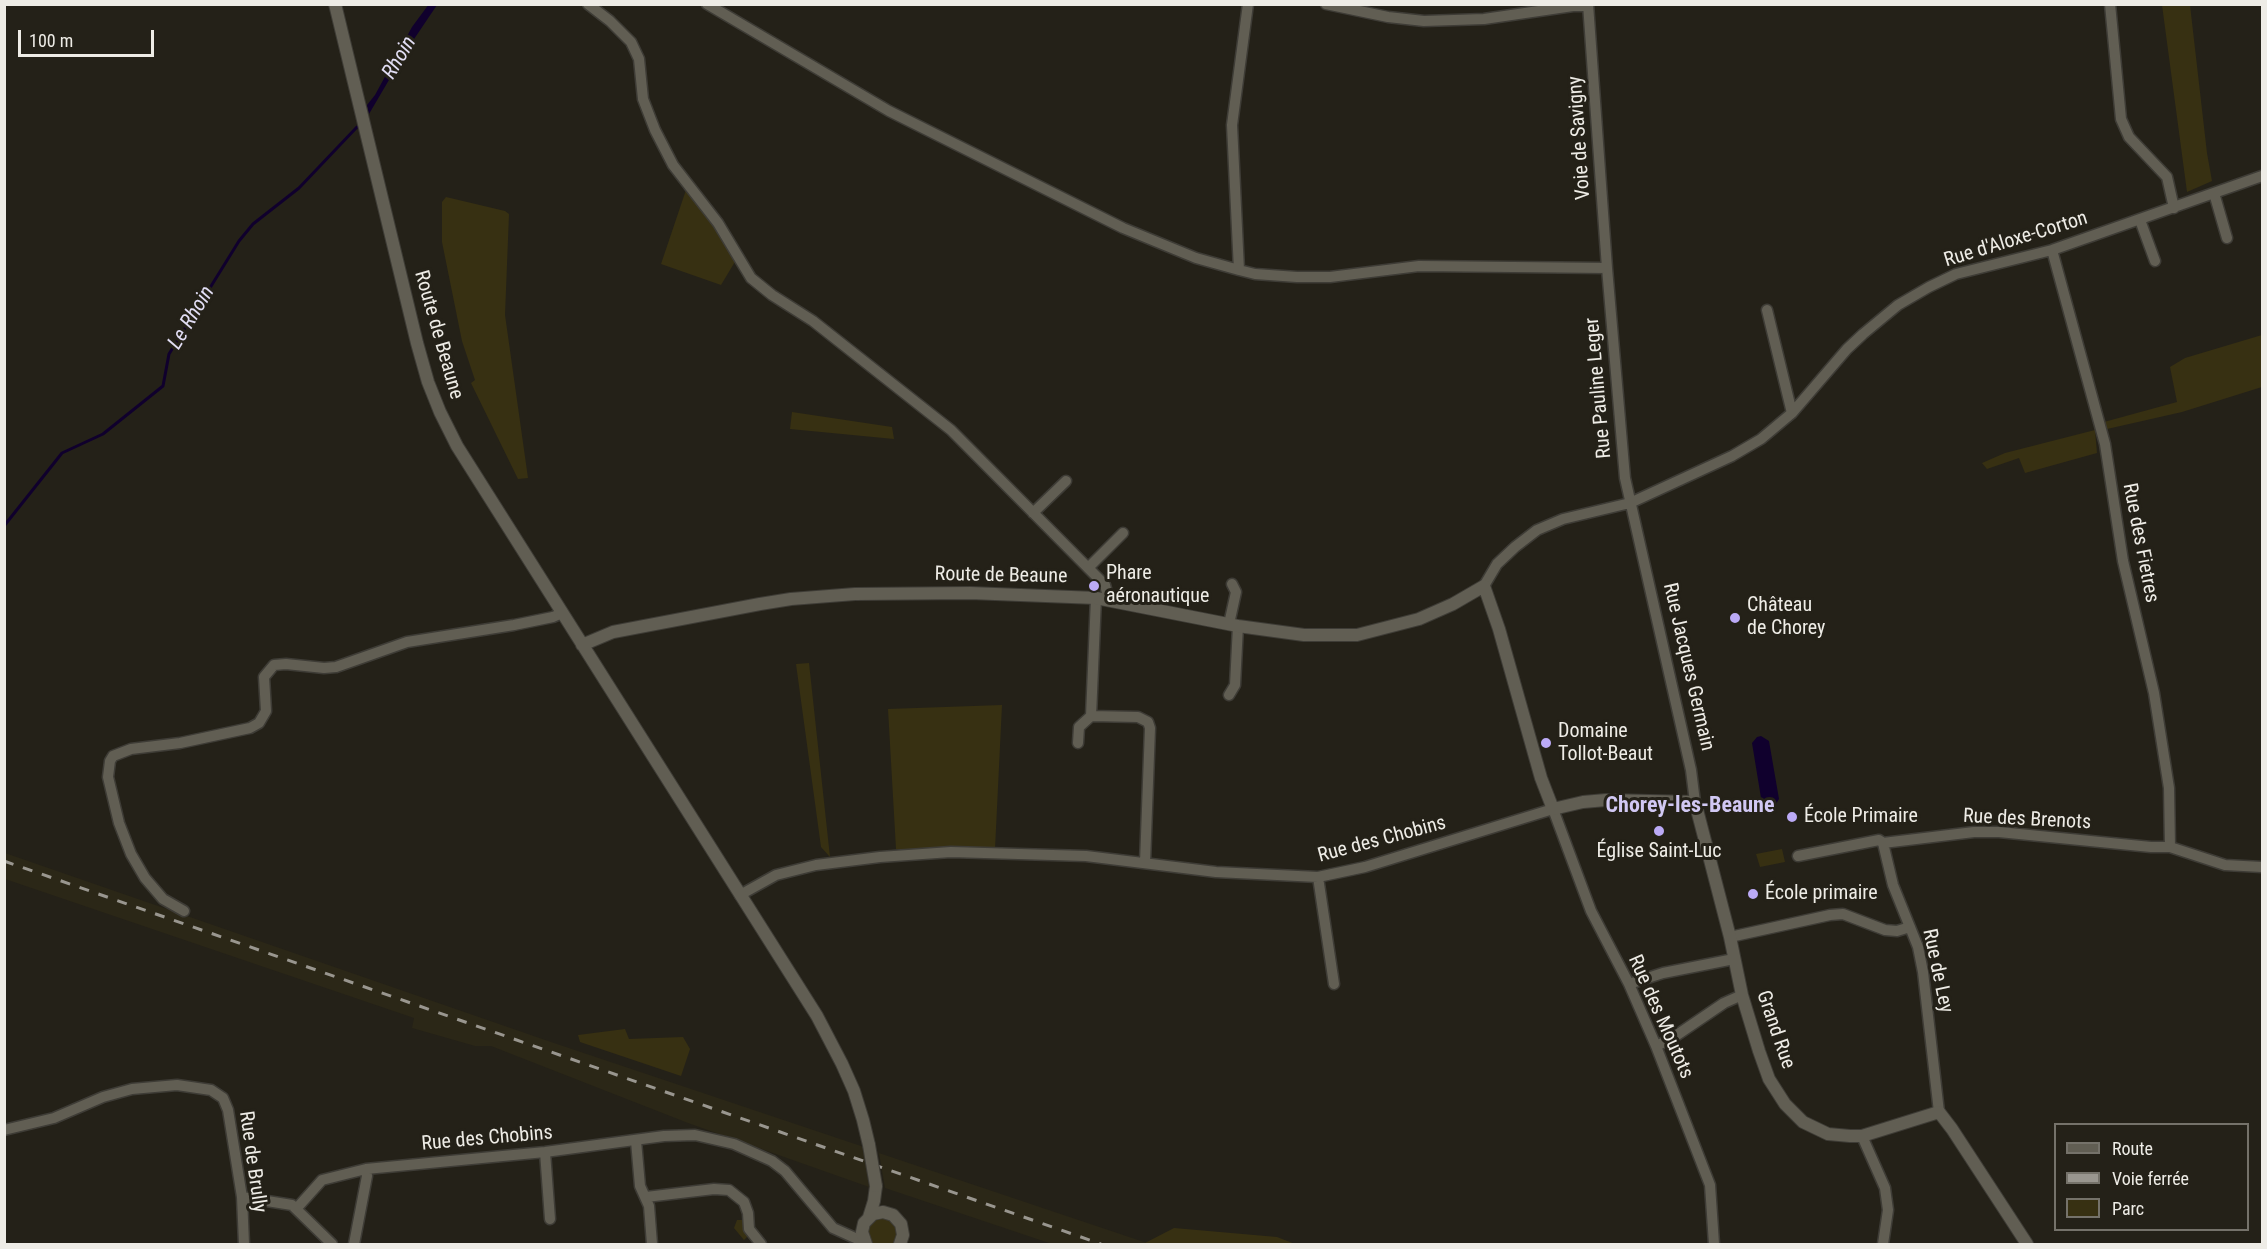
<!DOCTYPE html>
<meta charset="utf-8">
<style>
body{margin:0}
#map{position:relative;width:2267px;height:1249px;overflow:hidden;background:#242118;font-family:"Roboto Condensed",sans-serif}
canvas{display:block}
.frame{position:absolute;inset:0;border:6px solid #eeece6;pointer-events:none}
.legend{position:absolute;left:2054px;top:1123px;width:195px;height:108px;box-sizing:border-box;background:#242118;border:2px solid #75726a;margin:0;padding:8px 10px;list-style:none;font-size:18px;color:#eeece6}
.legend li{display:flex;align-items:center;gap:12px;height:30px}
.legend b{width:30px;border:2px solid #75726a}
.scale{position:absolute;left:18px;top:30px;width:136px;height:27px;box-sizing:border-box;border:3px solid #eeece6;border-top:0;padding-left:8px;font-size:18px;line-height:21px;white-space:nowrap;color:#eeece6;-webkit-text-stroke:4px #242118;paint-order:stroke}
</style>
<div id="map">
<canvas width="2267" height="1249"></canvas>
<div class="frame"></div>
<ul class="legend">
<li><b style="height:8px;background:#615e53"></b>Route</li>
<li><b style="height:8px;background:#99968f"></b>Voie ferrée</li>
<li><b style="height:16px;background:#373012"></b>Parc</li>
</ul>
<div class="scale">100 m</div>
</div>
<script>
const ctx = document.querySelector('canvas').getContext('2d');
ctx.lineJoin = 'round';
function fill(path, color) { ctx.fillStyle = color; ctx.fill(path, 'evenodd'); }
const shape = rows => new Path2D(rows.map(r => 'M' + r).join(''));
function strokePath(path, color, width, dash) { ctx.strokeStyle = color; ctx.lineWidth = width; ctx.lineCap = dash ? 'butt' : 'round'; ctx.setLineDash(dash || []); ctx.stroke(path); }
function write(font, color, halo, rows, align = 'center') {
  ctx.font = font + ' "Roboto Condensed",sans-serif'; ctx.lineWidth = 6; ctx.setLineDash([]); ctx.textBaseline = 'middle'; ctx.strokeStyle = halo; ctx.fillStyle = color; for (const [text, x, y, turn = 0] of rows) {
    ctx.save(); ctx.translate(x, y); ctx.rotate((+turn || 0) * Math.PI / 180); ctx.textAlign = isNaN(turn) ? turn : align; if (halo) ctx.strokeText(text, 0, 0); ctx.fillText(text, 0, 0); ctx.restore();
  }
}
const built = shape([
 [5,853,551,1042,864,1147,869,1187,688,1123,491,1046,475,1046,412,1028,414,1018,5,879],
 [879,1153,1150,1244,1052,1244,885,1188]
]);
const green = shape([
 [2162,5,2190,5,2207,153,2212,181,2187,192],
 [687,187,726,240,736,260,721,285,661,264],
 [446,197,505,211,509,214,505,315,528,478,518,479,471,383,475,380,462,341,442,242,442,202],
 [2262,335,2262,387,2182,412,2107,429,2104,422,2177,402,2170,367,2185,358],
 [792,412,892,427,894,439,790,429],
 [2095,430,2097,453,2025,473,2019,458,1987,469,1982,463,2005,453],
 [809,663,830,857,821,847,796,664],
 [1002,705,995,849,896,849,888,709],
 [1782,849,1785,862,1760,867,1756,854],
 [625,1029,629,1039,683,1037,690,1049,681,1076,580,1042,578,1035],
 [887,1217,899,1230,895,1243,872,1244,869,1241,868,1228,874,1219],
 [737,1220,744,1220,748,1236,744,1240,734,1228],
 [1174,1228,1277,1237,1295,1244,1145,1243]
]);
const water = shape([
 [429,4,437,5,406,51,369,114,367,105,375,95,412,27],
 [1761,736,1769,741,1779,799,1774,807,1769,808,1762,804,1752,743,1757,737]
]);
const stream = shape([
 [4,526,62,453,103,434,163,386,169,354,239,241,253,224,299,188,357,127]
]);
const minor = shape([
 [588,4,610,21,631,42,639,59,643,99,655,130,673,165,718,223,751,278,772,295,813,321,951,430,1105,585,1109,600],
 [707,4,889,111,1123,228,1196,258,1239,270,1255,274,1297,277,1330,277,1419,266,1607,268],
 [1326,4,1388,17,1424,21,1484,19,1573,6,1588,6],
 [1588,4,1607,268,1625,478,1691,770,1695,802],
 [2110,4,2121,119,2129,137,2167,177,2174,208],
 [2214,193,2227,238],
 [2140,220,2155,261],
 [2052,250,2105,444,2123,561,2154,693,2169,788,2170,847],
 [1239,270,1232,125,1248,4],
 [1767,310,1792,413],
 [1033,513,1066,481],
 [1088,568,1123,533],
 [1484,586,1497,564,1515,547,1537,530,1563,519,1630,503,1732,456,1761,439,1792,413,1847,349,1863,334,1898,305,1929,287,1956,274,2052,250,2262,176],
 [1096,598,1091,716,1138,717,1148,722,1150,728,1145,863],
 [1229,624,1236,592,1232,584],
 [1229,695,1235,685,1238,626],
 [1078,743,1079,727,1091,716],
 [1883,843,1893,885,1918,947,1923,972,1939,1112],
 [1798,856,1879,840,1883,843,1974,832,1999,832,2151,847,2170,847,2225,865,2262,867],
 [1318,877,1334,984],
 [740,895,776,875,816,865,880,857,951,852,1086,856,1216,872,1318,877,1365,867,1553,809,1591,911,1629,984,1656,1046,1710,1185,1714,1244],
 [184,911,163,899,145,878,131,854,119,823,108,777,110,761,113,756,131,749,180,743,250,728,259,723,266,711,264,677,274,665,286,664,324,668,336,667,407,642,514,625,553,617,562,613],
 [1730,937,1830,915,1843,914,1885,930,1897,931,1910,927],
 [1629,984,1663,973,1734,959],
 [1656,1046,1671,1039,1724,1003,1742,995],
 [4,1130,54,1118,103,1097,132,1089,177,1085,211,1090,223,1098,228,1110,242,1197,244,1244],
 [1862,1136,1885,1188,1888,1210,1883,1244],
 [636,1141,640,1186,649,1206,652,1244],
 [545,1152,550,1219],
 [242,1197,292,1205,332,1244],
 [646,1197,714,1189,729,1190,744,1202,748,1213,749,1229,761,1244],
 [297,1208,322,1180,366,1169,545,1152,664,1136,695,1135,734,1144,772,1161,785,1171,833,1228,864,1242],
 [354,1244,367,1176,366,1169]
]);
const tertiary = shape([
 [335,4,417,343,428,382,440,412,457,446,817,1016,842,1064,854,1091,863,1120,869,1145],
 [582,645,613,632,760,604,791,599,855,594,970,593,1096,598,1238,626,1304,635,1357,635,1419,619,1453,604,1484,586,1499,629,1541,778,1553,809,1583,802,1606,800,1695,802,1730,937,1742,995,1759,1051,1769,1079,1785,1104,1803,1122,1828,1134,1850,1136,1862,1136,1939,1112,1952,1129,2027,1244],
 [869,1217,874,1201,876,1186],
 [866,1244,862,1232,864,1223,873,1214,883,1212,893,1215,901,1224,903,1235,900,1244]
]);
const rail = shape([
 [4,861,1101,1244]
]);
const tertiaryBridge = shape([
 [869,1145,876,1186]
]);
const markers = [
 [1094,586,6,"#bbaaf6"],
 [1735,618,6,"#bbaaf6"],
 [1546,743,6,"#bbaaf6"],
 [1792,817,6,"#bbaaf6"],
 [1659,831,6,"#bbaaf6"],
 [1753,894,6,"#bbaaf6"]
];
const streetNames = [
 ["Voie de Savigny",1580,138,-94],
 ["Rue d'Aloxe-Corton",2016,240,-17],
 ["Route de Beaune",438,335,74],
 ["Rue Pauline Leger",1599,388,-95],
 ["Rue des Fietres",2140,543,79],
 ["Route de Beaune",1001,576,1],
 ["Rue Jacques Germain",1688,667,77],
 ["Rue des Brenots",2027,820,3],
 ["Rue des Chobins",1382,840,-15],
 ["Rue de Ley",1937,971,78],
 ["Rue des Moutots",1660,1017,66],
 ["Grand Rue",1775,1030,71],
 ["Rue des Chobins",487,1139,-5],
 ["Rue de Brully",252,1162,82]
];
const poiNames = [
 ["Phare",1106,574],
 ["aéronautique",1106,597],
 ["Château",1747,606],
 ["de Chorey",1747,629],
 ["Domaine",1558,732],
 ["Tollot-Beaut",1558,755],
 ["École Primaire",1804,817],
 ["Église Saint-Luc",1659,852,"center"],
 ["École primaire",1765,894]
];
const waterNames = [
 ["Rhoin",400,58,-59],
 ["Le Rhoin",192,318,-59]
];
const quarterNames = [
 ["Chorey-les-Beaune",1690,806]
];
fill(built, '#2b2717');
fill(green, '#373012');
fill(water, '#10002d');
strokePath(stream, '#10002d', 3);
strokePath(minor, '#3e3c36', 13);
strokePath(tertiary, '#3e3c36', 14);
strokePath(minor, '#615e53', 10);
strokePath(tertiary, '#615e53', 12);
strokePath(rail, '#99968f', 3, [10, 10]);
strokePath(tertiaryBridge, '#3e3c36', 14, []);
strokePath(tertiaryBridge, '#615e53', 12);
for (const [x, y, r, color] of markers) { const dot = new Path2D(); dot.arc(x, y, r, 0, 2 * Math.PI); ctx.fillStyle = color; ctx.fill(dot); strokePath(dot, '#242118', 2); }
write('20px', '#eeece6', '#242118', streetNames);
write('20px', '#eeece6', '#242118', poiNames, 'left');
write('italic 21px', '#e2def4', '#242118', waterNames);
write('bold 22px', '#d1c8f3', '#242118', quarterNames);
</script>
